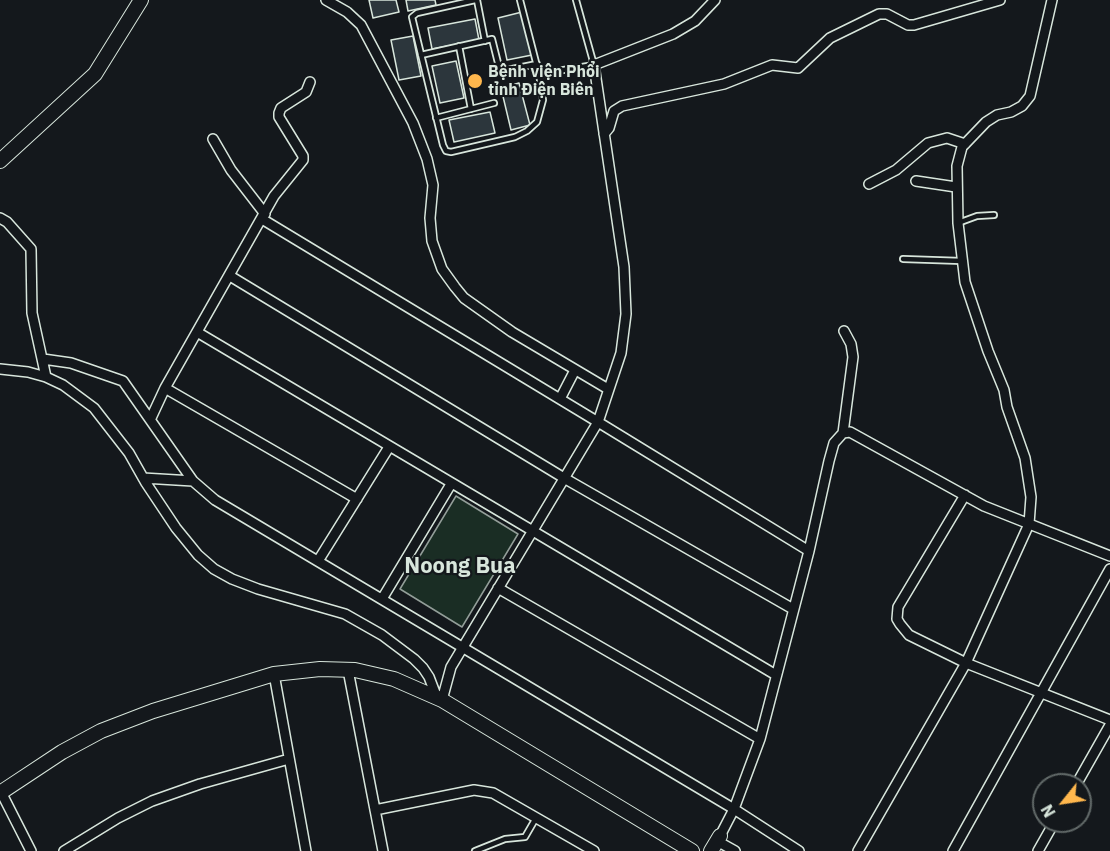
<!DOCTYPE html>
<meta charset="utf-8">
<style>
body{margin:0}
#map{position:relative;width:1110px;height:851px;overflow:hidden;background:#14181c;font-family:"IBM Plex Sans",sans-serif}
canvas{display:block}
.north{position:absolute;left:1032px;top:773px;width:60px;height:60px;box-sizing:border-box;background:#14181c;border:2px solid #626a69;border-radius:50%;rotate:240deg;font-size:16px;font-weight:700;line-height:24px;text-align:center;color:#d8e6dc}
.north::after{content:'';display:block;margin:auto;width:21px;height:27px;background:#ffb74d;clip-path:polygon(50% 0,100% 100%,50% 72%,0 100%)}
</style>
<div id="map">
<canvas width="1110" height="851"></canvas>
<div class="north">N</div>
</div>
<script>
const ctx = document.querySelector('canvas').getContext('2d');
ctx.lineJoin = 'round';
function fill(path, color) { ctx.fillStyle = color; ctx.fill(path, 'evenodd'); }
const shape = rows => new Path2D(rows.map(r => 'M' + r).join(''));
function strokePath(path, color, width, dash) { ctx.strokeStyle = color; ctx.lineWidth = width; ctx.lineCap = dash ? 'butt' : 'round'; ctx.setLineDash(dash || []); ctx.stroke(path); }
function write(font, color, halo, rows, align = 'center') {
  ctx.font = font + ' "IBM Plex Sans",sans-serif'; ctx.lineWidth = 4.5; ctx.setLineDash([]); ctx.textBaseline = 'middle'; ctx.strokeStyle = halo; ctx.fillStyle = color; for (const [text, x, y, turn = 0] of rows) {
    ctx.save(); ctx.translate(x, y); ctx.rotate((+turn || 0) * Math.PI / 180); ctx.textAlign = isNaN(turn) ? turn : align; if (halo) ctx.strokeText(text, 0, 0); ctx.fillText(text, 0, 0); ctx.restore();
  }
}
const green = shape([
 [456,496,518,534,462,627,400,589,456,496]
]);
const building = shape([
 [369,0,396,0,399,12,373,18,369,0],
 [406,0,435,0,436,5,408,11,406,0],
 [522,12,532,55,507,60,498,18,522,12],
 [475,19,479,40,432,49,428,28,475,19],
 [413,36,421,76,399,80,391,40,413,36],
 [456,61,464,98,440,103,432,66,456,61],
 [519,83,530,125,511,130,501,88,519,83],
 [490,112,495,133,454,142,449,120,490,112]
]);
const lane = shape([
 [475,0,417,13,412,17,443,145,446,151,451,152,515,137,527,131,537,122,543,100,539,74,520,0],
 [477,0,485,41],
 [459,46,471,109],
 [421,55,492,39,499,67,502,71,537,64],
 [539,74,594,65,576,0],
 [436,118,494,103],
 [958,223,977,216,994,215],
 [903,259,962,261],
 [475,851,505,839,525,837,536,818]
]);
const street = shape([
 [326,0,347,12,361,25,413,123,427,159,433,185,430,218,432,241,442,269,455,287,464,298,512,332,608,389],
 [604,134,609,128,614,111,622,106,724,84,772,65,798,68,830,38,879,14,887,14,908,25,914,25,1000,0],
 [213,139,231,170,265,214],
 [916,181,956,187],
 [869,184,896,170,928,143,947,138,965,144],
 [0,218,7,222,31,249,32,313,46,377],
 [262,219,598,422,809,551],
 [230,276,564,478,793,609],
 [197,332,776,675],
 [43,359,71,363,123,381,193,481,215,500,734,809,760,739,809,551,829,461,834,443,843,433,850,432,984,506,1110,556],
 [0,369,28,372,46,377,63,385,94,408,129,453,146,483,176,528,198,555,214,569,232,579,258,589,345,614,382,635,414,659,423,668,429,677,437,698],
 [165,388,357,499],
 [560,399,575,370],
 [151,418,165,388,274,196,303,160,303,156,279,117,279,113,281,108,306,92,310,82],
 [843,433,853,357,851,344,844,331],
 [143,478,193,481],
 [965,495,898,607,897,619,900,624,909,635,966,663,1110,720],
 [318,561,389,447],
 [498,588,760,739],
 [382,599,451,484],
 [348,670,383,851],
 [274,674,306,851],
 [442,700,451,667,598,422,621,353,626,314,624,267,594,65,673,34,695,21,715,0],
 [1076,785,1110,725],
 [1,792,31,851],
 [375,810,474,790,493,793,594,851],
 [720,836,734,809,799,851],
 [717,841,735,851],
 [64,851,118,818,152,801,200,784,289,759],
 [858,851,966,663,1029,524,1031,497,1025,458,1007,407,1004,390,988,351,965,282,958,223,957,166,962,147,986,122,997,115,1011,112,1022,106,1030,96,1052,0],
 [953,851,1110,569],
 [1038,851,1055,821]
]);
const secondary = shape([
 [0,161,95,74,141,0],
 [0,793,62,752,101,731,153,711,274,674,320,669,355,670,394,679,442,700,692,851],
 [711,851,720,836]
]);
const markers = [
 [475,81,8,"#ffb74d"]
];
const poiNames = [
 ["Bệnh viện Phổi",488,72],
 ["tỉnh Điện Biên",488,90]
];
const districtNames = [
 ["Noong Bua",460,567]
];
fill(green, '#1a2d24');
strokePath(green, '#939e99', 1.5);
fill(building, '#2c363c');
strokePath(building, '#d8e6dc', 1.5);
strokePath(lane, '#d8e6dc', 8);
strokePath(street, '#d8e6dc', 12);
strokePath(secondary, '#d8e6dc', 16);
strokePath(lane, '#14181c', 4.5);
strokePath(street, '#14181c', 9);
strokePath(secondary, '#14181c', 14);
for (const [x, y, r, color] of markers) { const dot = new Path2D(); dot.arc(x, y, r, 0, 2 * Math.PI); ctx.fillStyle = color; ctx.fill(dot); strokePath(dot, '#14181c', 2); }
write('bold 16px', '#d8e6dc', '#14181c', poiNames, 'left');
write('bold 22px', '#d8e6dc', '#14181c', districtNames);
</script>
